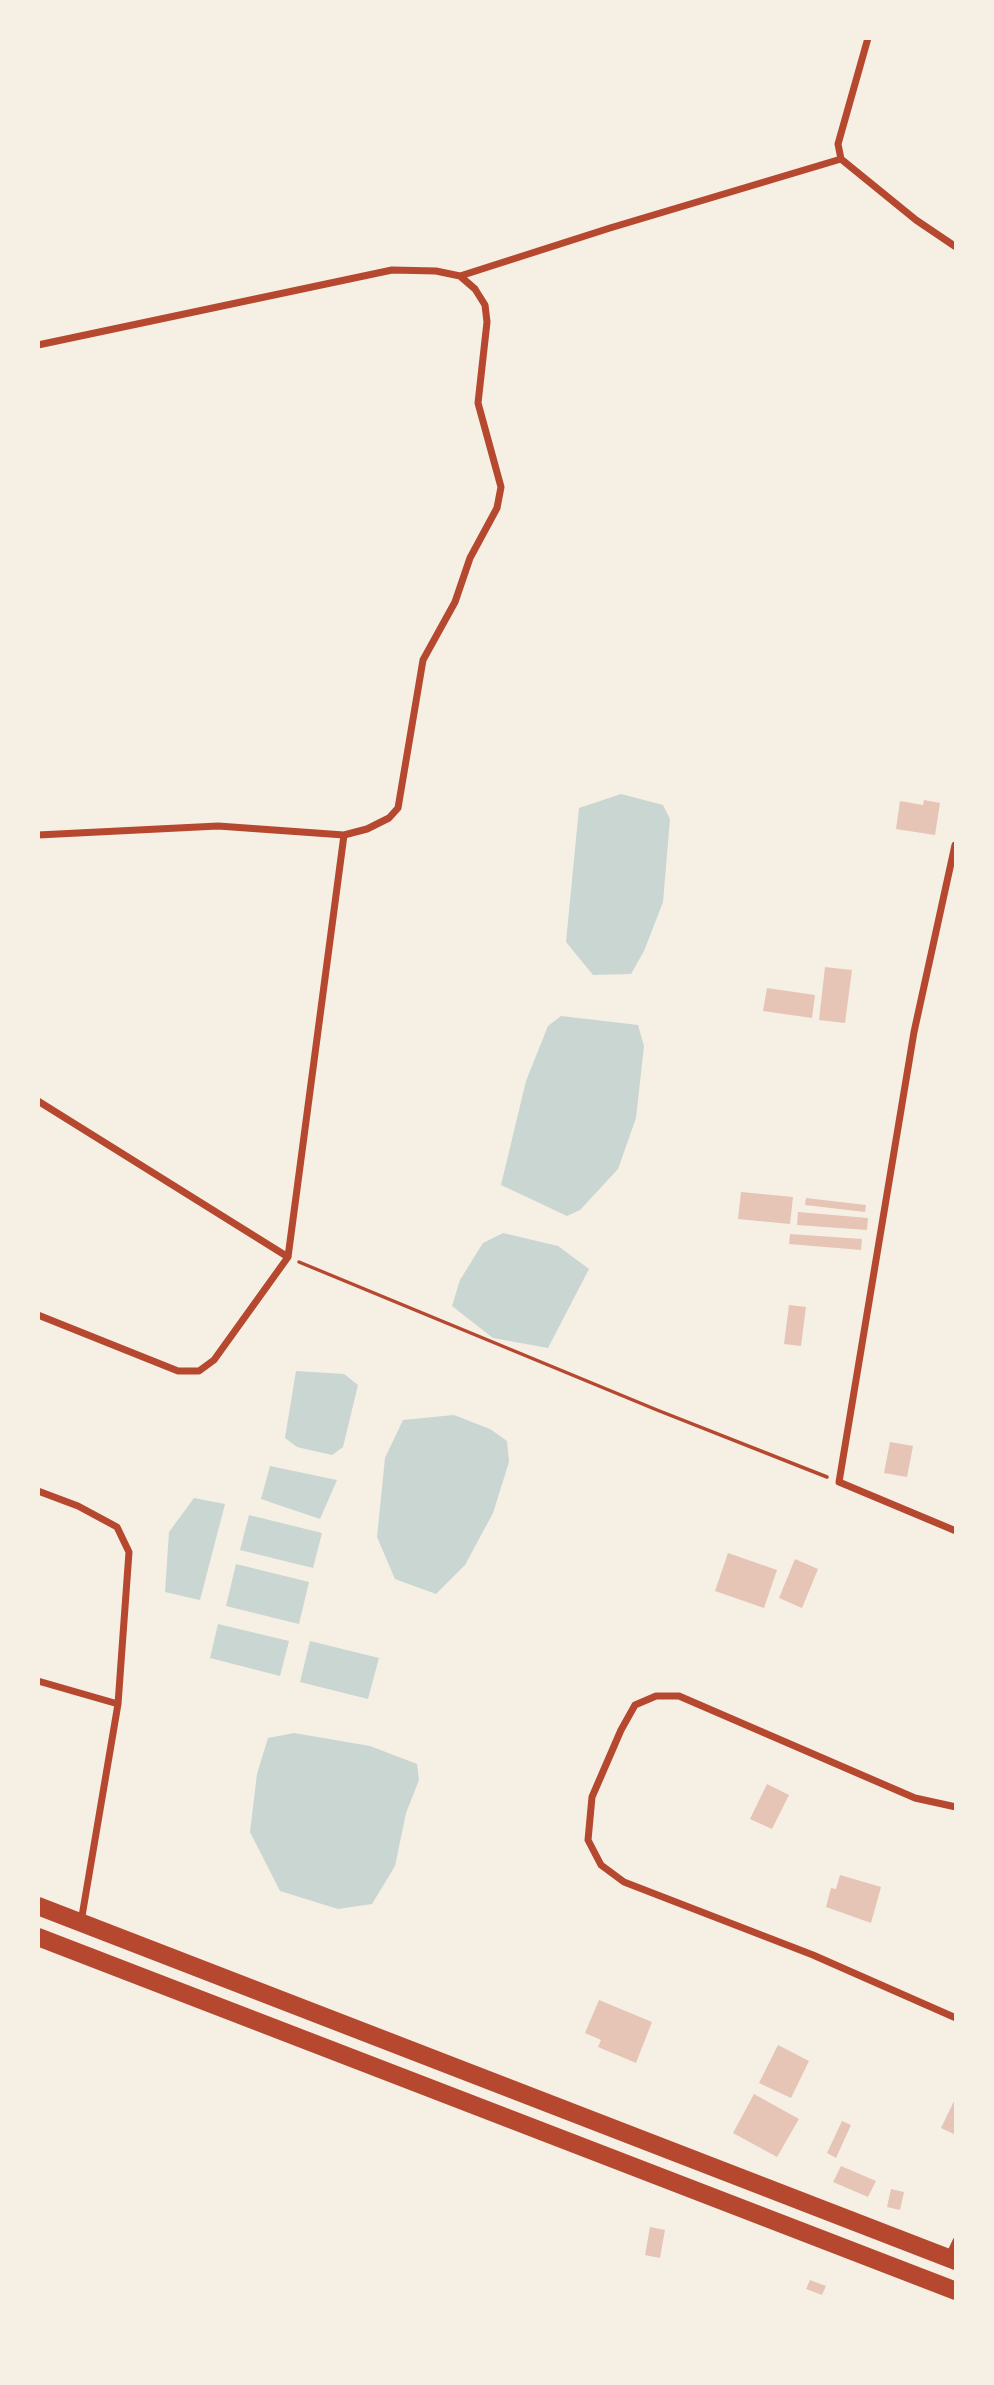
<!DOCTYPE html>
<style>
body{margin:0}
#map{position:relative;width:994px;height:2385px;overflow:hidden;background:#f6efe4;font-family:Overpass,sans-serif}
canvas{display:block}
.frame{position:absolute;inset:0;border:40px solid #f6efe4;pointer-events:none}
</style>
<div id="map">
<canvas width="994" height="2385"></canvas>
<div class="frame"></div>
</div>
<script>
const ctx = document.querySelector('canvas').getContext('2d');
ctx.lineJoin = 'round';
function fill(path, color) { ctx.fillStyle = color; ctx.fill(path, 'evenodd'); }
const shape = rows => new Path2D(rows.map(r => 'M' + r).join(''));
function strokePath(path, color, width, dash) { ctx.strokeStyle = color; ctx.lineWidth = width; ctx.lineCap = dash ? 'butt' : 'round'; ctx.setLineDash(dash || []); ctx.stroke(path); }
const water = shape([
 [621,794,663,805,670,819,663,902,644,951,631,974,593,975,566,942,579,808],
 [561,1016,638,1025,644,1046,636,1118,618,1169,580,1210,567,1216,501,1185,526,1081,548,1026],
 [503,1233,558,1246,589,1269,548,1348,493,1338,452,1306,460,1280,483,1243],
 [296,1371,344,1374,358,1385,343,1447,332,1455,297,1447,285,1438],
 [454,1415,490,1429,507,1441,509,1462,493,1513,465,1565,436,1594,395,1579,377,1537,385,1458,403,1420],
 [270,1466,337,1480,320,1519,261,1499],
 [194,1498,225,1504,200,1600,165,1592,169,1532],
 [249,1515,322,1533,313,1568,240,1550],
 [236,1564,309,1582,299,1624,226,1606],
 [218,1624,289,1641,280,1676,210,1658],
 [310,1641,379,1658,368,1699,300,1682],
 [294,1733,370,1746,417,1764,419,1780,406,1813,395,1866,372,1904,338,1909,280,1891,250,1832,257,1774,268,1738]
]);
const building = shape([
 [924,800,940,803,935,835,896,829,900,801,923,805],
 [825,967,852,970,845,1023,819,1020],
 [767,988,815,995,812,1018,763,1011],
 [741,1192,793,1197,790,1224,738,1219],
 [806,1198,866,1205,865,1212,805,1205],
 [798,1212,868,1218,867,1230,797,1225],
 [790,1234,862,1239,861,1250,789,1244],
 [789,1305,806,1307,801,1346,784,1344],
 [890,1442,913,1446,907,1477,884,1473],
 [728,1553,777,1570,764,1608,715,1591],
 [795,1559,818,1569,802,1608,779,1598],
 [767,1784,789,1795,772,1829,750,1819],
 [840,1875,881,1887,871,1923,826,1907,831,1888,836,1889],
 [599,2000,652,2022,636,2063,598,2047,601,2040,585,2033],
 [778,2045,809,2061,791,2098,759,2083],
 [754,2094,799,2119,777,2157,733,2133],
 [956,2097,956,2135,941,2128],
 [842,2121,851,2125,836,2158,827,2153],
 [841,2166,876,2181,868,2197,833,2182],
 [891,2189,904,2192,900,2210,887,2207],
 [650,2227,665,2230,660,2258,645,2255],
 [810,2280,826,2286,822,2295,806,2289]
]);
const path = shape([
 [299,1262,657,1410,827,1477]
]);
const minor = shape([
 [868,38,838,144,841,159,916,220,956,247],
 [460,276,610,228,841,159],
 [38,345,392,270,436,271,460,276,475,289,485,305,487,322,478,403,501,487,497,508,470,558,455,602,423,660,398,808,389,818,367,829,344,835,218,826,38,835],
 [955,845,914,1032,839,1482,956,1531],
 [38,1101,288,1257],
 [38,1315,178,1371,199,1371,214,1360,288,1257,344,835],
 [38,1491,78,1506,117,1527,129,1552,118,1704,81,1922],
 [38,1681,118,1704],
 [956,1807,915,1798,679,1696,656,1696,635,1705,621,1730,592,1797,588,1840,601,1865,624,1882,813,1955,956,2018],
 [948,2258,956,2241]
]);
const primary = shape([
 [38,1906,956,2261],
 [38,1937,956,2291]
]);
fill(water, '#c9d6d2');
fill(building, '#e6c5b7');
strokePath(path, '#b5482f', 3.5);
strokePath(minor, '#b5482f', 7);
strokePath(primary, '#b5482f', 18);
</script>
